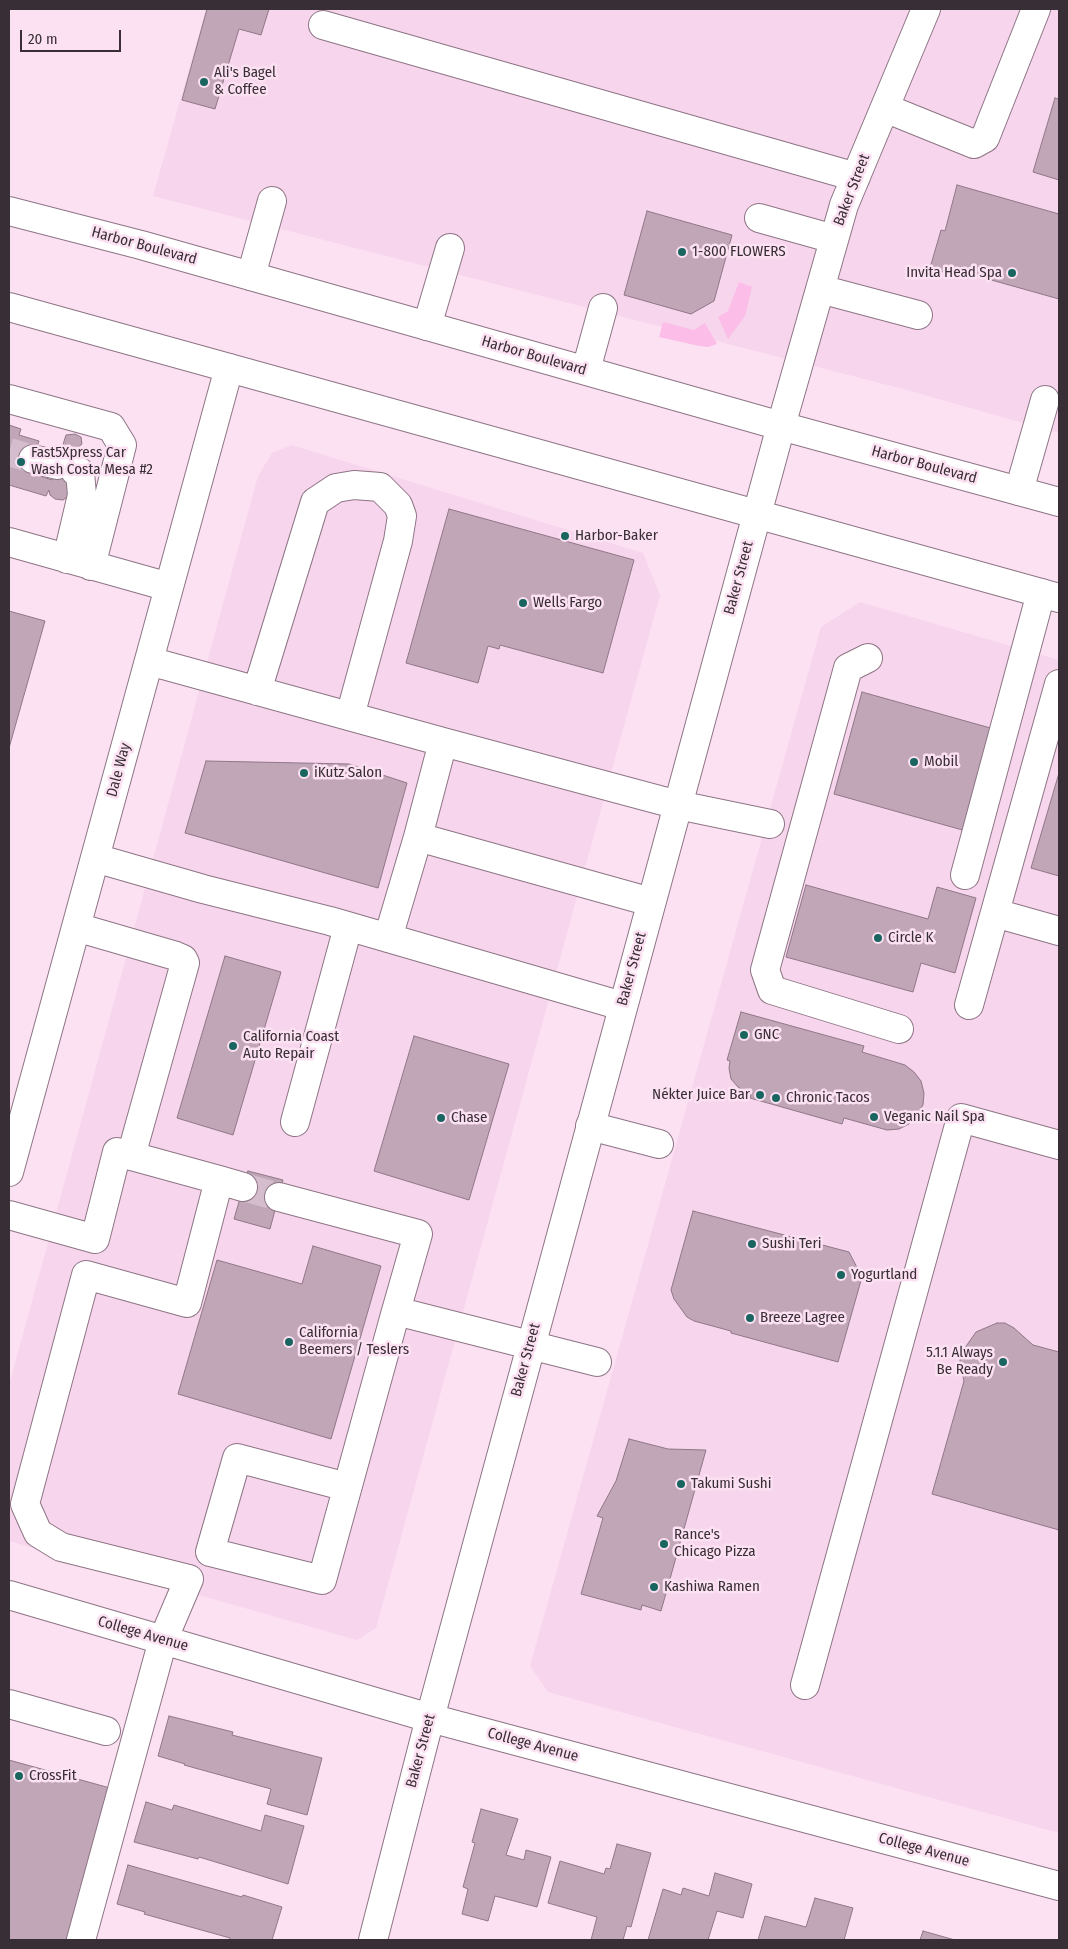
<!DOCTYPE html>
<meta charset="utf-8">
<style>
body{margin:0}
#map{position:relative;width:1068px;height:1949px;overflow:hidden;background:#fce1f3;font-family:"Fira Sans Condensed",sans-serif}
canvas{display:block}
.frame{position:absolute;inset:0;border:10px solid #382e35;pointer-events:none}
.scale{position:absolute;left:20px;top:30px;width:101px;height:22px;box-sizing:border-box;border:2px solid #382e35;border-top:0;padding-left:6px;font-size:15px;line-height:18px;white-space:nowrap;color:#382e35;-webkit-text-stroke:4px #fce1f3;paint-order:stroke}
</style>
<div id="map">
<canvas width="1068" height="1949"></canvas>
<div class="frame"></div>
<div class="scale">20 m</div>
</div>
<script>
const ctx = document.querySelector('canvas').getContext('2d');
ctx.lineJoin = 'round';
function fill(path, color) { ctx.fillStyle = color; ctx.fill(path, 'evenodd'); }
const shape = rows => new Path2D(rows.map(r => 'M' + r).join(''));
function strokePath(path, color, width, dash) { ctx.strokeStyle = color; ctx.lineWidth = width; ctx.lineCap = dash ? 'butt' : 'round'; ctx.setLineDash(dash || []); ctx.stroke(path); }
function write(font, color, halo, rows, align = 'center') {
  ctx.font = font + ' "Fira Sans Condensed",sans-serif'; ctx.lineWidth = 5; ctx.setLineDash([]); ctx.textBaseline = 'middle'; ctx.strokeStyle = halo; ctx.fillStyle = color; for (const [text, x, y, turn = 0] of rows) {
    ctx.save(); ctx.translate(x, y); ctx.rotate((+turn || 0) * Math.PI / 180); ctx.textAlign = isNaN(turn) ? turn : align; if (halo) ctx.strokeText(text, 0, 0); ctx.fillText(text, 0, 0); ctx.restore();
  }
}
const built = shape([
 [206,9,1059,9,1059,433,903,389,153,196],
 [292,445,643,553,660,595,376,1628,357,1640,9,1541,9,1385,258,476,272,453],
 [860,602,1059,660,1059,1833,548,1692,530,1666,821,627]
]);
const green = shape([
 [739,282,752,287,745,316,728,339,718,317,728,311],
 [663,322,694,330,705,323,717,344,708,347,699,346,659,337]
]);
const building = shape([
 [207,9,269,9,261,35,239,29,215,109,182,100,207,9],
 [1055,98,1059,99,1059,180,1033,172,1055,98],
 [957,185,1059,214,1059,299,970,274,968,279,930,268,941,230,945,231,957,185],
 [647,211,732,235,714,301,691,314,624,295,647,211],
 [9,425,21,429,19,435,39,441,29,472,52,480,66,435,75,434,81,437,82,444,75,450,78,451,76,456,79,457,69,496,63,500,55,499,50,495,49,490,46,496,9,485,9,425],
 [449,509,634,560,603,673,500,645,499,649,488,646,478,683,406,663,449,509],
 [9,611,45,621,9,748,9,611],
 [862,692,994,729,966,831,834,794,862,692],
 [206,761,349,764,407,783,378,888,185,833,206,761],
 [1059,773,1059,876,1031,868,1059,773],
 [806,885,928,919,937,887,976,898,955,973,921,963,913,992,786,957,806,885],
 [225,956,281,972,233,1135,177,1118,225,956],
 [741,1012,864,1046,862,1052,905,1065,914,1072,921,1081,924,1093,923,1105,917,1115,909,1124,899,1129,887,1130,844,1118,842,1124,750,1098,751,1095,738,1087,731,1079,729,1068,730,1061,727,1060,741,1012],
 [414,1036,509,1064,469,1200,374,1171,414,1036],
 [248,1171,283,1180,270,1229,234,1219,248,1171],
 [693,1211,849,1252,862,1277,838,1362,731,1333,731,1331,694,1321,687,1317,674,1299,671,1290,693,1211],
 [313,1246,381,1266,331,1439,178,1394,217,1260,302,1284,313,1246],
 [997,1323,1005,1323,1014,1328,1033,1345,1059,1352,1059,1530,932,1494,964,1381,960,1364,960,1355,976,1332,997,1323],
 [629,1439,668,1449,706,1450,661,1611,642,1605,641,1610,581,1594,603,1518,597,1516,616,1481,629,1439],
 [169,1716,233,1732,232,1735,322,1758,307,1815,267,1804,271,1789,184,1765,185,1764,158,1756,169,1716],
 [9,1760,110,1788,67,1940,9,1940,9,1760],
 [146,1802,172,1810,174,1805,261,1831,265,1815,304,1826,288,1884,199,1857,198,1859,134,1842,146,1802],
 [481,1809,518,1819,506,1855,524,1860,526,1850,551,1857,537,1907,495,1896,488,1921,462,1914,468,1889,463,1887,475,1843,472,1842,481,1809],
 [617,1844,651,1853,631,1927,627,1926,623,1940,591,1940,597,1917,548,1903,560,1861,604,1874,606,1868,610,1869,617,1844],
 [128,1865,242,1897,243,1895,282,1907,272,1940,229,1940,230,1938,144,1914,145,1912,117,1904,128,1865],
 [715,1873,752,1884,743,1918,717,1911,708,1940,648,1940,663,1889,681,1895,683,1888,709,1896,715,1873],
 [815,1898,853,1908,844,1940,758,1940,765,1916,806,1927,815,1898],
 [923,1931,955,1940,920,1940,923,1931]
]);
const minorTunnel = shape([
 [9,452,33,459],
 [243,1187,279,1197]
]);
const minor = shape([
 [323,25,856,177],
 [885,108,974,144,985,138,1036,9],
 [759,218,834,239],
 [251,276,272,201],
 [820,289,918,315],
 [427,326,450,248],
 [586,370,603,308],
 [9,399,111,427,122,445,91,566],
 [781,426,844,205,926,9],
 [33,459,57,465],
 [1019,491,1045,400],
 [9,542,169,587],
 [67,559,82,495,80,472,75,471],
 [868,658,848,668,765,970,772,990,899,1029],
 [149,661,443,742,418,837,651,902],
 [257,691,315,502,336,488,354,485,380,487,398,505,402,516,398,541,350,716],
 [443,742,678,805,770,824],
 [95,858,203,889,330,921,622,1006],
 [965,875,1041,593],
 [995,913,1059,931],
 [76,927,176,956,183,959,185,963,131,1156],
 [388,938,418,837],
 [969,1005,1059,684],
 [295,1122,348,927],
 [590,1126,659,1144],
 [9,1172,229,368],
 [219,1180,243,1187],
 [279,1197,418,1234,396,1311],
 [9,1215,95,1239,117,1152,219,1180,187,1303,86,1275,25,1504,38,1533,61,1547,189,1579,163,1640,81,1940],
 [347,1487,237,1458,210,1552,322,1580,396,1311,597,1362],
 [9,1595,430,1718,1059,1886],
 [805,1685,961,1118,1059,1145],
 [9,1704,106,1731]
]);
const major = shape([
 [9,211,141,245,781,426,1059,502],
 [9,307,1059,598],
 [373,1940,430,1718,781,426]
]);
const markers = [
 [204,82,5,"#196560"],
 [682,252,5,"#196560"],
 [1012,273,5,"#196560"],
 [21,462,5,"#196560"],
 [565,536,5,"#196560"],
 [523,603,5,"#196560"],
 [914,762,5,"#196560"],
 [304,773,5,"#196560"],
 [878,938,5,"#196560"],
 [744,1035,5,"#196560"],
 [233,1046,5,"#196560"],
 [760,1095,5,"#196560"],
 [776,1098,5,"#196560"],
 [874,1117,5,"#196560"],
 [441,1118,5,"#196560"],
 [752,1244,5,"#196560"],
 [841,1275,5,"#196560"],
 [750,1318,5,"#196560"],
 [289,1342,5,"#196560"],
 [1003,1362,5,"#196560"],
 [681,1484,5,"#196560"],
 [664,1544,5,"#196560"],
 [654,1587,5,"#196560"],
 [19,1776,5,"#196560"]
];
const poiNames = [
 ["Ali's Bagel",214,73],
 ["& Coffee",214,90],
 ["1-800 FLOWERS",692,252],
 ["Invita Head Spa",1002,273,"right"],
 ["Fast5Xpress Car",31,453],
 ["Wash Costa Mesa #2",31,470],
 ["Harbor-Baker",575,536],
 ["Wells Fargo",533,603],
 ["Mobil",924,762],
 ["iKutz Salon",314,773],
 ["Circle K",888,938],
 ["GNC",754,1035],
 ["California Coast",243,1037],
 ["Auto Repair",243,1054],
 ["Nékter Juice Bar",750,1095,"right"],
 ["Chronic Tacos",786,1098],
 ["Veganic Nail Spa",884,1117],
 ["Chase",451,1118],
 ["Sushi Teri",762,1244],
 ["Yogurtland",851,1275],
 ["Breeze Lagree",760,1318],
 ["California",299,1333],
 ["Beemers / Teslers",299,1350],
 ["5.1.1 Always",993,1353,"right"],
 ["Be Ready",993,1370,"right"],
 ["Takumi Sushi",691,1484],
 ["Rance's",674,1535],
 ["Chicago Pizza",674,1552],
 ["Kashiwa Ramen",664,1587],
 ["CrossFit",29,1776]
];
const streetNames = [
 ["Baker Street",852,190,-69],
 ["Harbor Boulevard",144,246,15],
 ["Harbor Boulevard",534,356,16],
 ["Harbor Boulevard",924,465,15],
 ["Baker Street",739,578,-75],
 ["Dale Way",119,770,-75],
 ["Baker Street",632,969,-75],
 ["Baker Street",526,1360,-75],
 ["College Avenue",143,1634,16],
 ["College Avenue",533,1745,15],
 ["Baker Street",421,1751,-75],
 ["College Avenue",924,1850,15]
];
fill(built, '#f7d5ec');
fill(green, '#fcbde9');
fill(building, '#c0a6b7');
strokePath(building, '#907888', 1);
strokePath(minorTunnel, '#d5bdcd', 28, [28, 14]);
strokePath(minor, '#8d7585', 30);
strokePath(major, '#8d7585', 30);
strokePath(minor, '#fff', 28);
strokePath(major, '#fff', 28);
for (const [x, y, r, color] of markers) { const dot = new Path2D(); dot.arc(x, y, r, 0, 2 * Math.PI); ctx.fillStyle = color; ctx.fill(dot); strokePath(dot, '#fce1f3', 2); }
write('15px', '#382e35', '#fce1f3', poiNames, 'left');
write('15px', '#382e35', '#fce1f3', streetNames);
</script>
